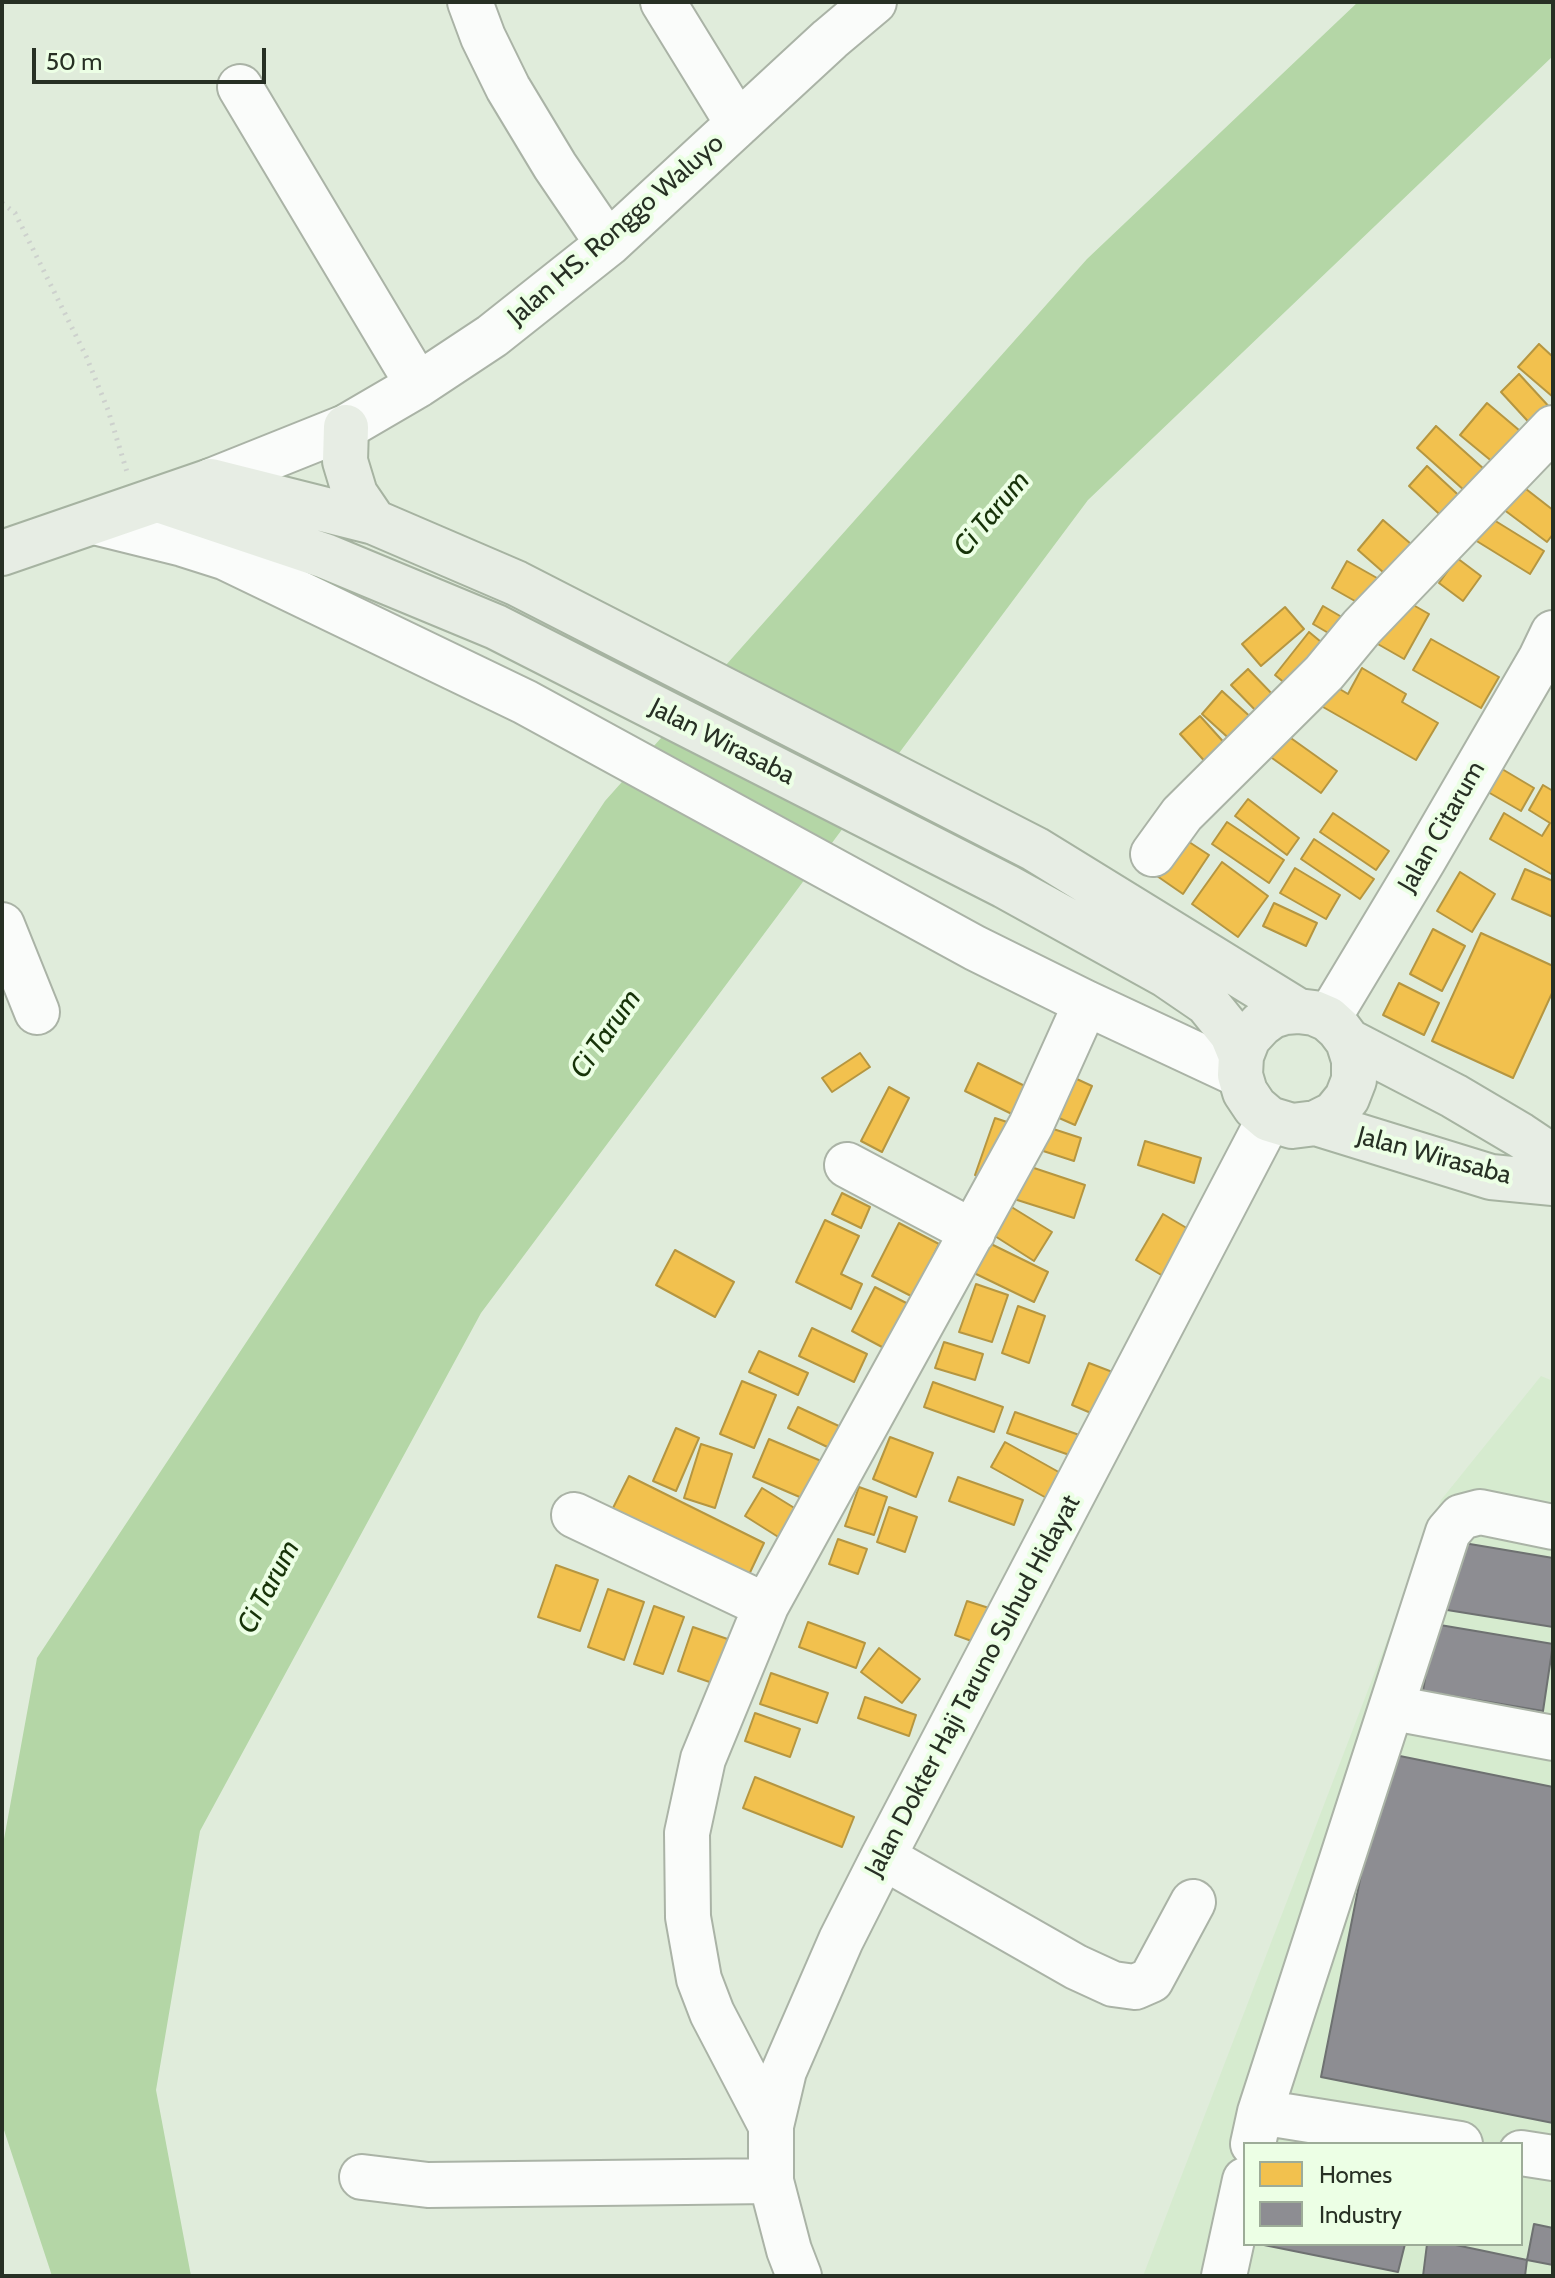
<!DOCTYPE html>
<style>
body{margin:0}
#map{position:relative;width:1555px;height:2278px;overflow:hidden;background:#e0ecdb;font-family:Cabin,sans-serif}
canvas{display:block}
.frame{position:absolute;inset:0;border:4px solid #273024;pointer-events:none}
.legend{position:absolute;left:1243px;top:2142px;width:280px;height:104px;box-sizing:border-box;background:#ecffe5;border:2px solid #9dac98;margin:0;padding:10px 14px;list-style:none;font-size:24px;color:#273024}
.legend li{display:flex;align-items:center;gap:16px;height:40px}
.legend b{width:40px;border:2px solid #9dac98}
.scale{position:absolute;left:32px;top:48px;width:234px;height:36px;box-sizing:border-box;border:4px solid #273024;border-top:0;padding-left:10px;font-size:24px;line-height:28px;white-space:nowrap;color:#273024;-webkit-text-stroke:6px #ecffe5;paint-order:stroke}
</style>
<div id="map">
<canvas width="1555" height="2278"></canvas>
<div class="frame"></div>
<ul class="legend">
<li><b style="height:22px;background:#f2c14e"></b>Homes</li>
<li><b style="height:22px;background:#8d8d92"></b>Industry</li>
</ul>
<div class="scale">50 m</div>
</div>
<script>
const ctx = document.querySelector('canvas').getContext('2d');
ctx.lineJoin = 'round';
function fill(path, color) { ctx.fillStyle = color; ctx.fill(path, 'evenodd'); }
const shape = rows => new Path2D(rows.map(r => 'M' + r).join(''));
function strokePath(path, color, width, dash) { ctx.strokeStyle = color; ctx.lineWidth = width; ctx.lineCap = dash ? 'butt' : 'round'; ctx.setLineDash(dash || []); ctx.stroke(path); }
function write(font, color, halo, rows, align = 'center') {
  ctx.font = font + ' Cabin,sans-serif'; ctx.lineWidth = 8; ctx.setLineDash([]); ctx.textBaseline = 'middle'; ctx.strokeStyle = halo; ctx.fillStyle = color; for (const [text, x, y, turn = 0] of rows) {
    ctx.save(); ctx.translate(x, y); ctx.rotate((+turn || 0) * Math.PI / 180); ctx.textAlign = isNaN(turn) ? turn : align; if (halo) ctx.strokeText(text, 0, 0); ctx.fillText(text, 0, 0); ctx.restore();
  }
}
const built = shape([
 [1541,1376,1553,1381,1553,2276,1143,2276,1441,1500],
 [1245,2144,1521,2144,1521,2244,1245,2244]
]);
const water = shape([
 [1358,2,1553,2,1553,56,1088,500,481,1313,200,1831,156,2090,191,2276,52,2276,2,2124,2,1850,37,1658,605,801,1087,259]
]);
const homes = shape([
 [1539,344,1553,357,1553,397,1518,367,1539,344],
 [1519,374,1553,411,1535,429,1501,392,1519,374],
 [1487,403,1526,436,1500,468,1460,435,1487,403],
 [1436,426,1494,478,1475,500,1417,448,1436,426],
 [1427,466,1467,503,1449,523,1409,486,1427,466],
 [1517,482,1553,510,1553,534,1547,542,1499,506,1517,482],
 [1489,517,1544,551,1530,574,1475,540,1489,517],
 [1383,520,1418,550,1392,580,1358,550,1383,520],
 [1457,558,1481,576,1463,601,1439,583,1457,558],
 [1347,561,1384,582,1369,609,1332,588,1347,561],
 [1401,598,1429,614,1404,659,1376,643,1401,598],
 [1323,606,1352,623,1342,641,1313,624,1323,606],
 [1285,607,1304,629,1261,666,1242,644,1285,607],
 [1309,632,1332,651,1298,694,1275,675,1309,632],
 [1431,639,1499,677,1481,708,1413,670,1431,639],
 [1362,668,1406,694,1402,702,1438,723,1416,760,1316,703,1328,682,1348,694,1362,668],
 [1248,669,1275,697,1258,713,1231,685,1248,669],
 [1222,691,1255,721,1234,743,1202,714,1222,691],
 [1200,716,1229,748,1209,766,1180,734,1200,716],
 [1281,731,1337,771,1321,793,1265,753,1281,731],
 [1502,769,1534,788,1521,811,1488,792,1502,769],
 [1543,785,1553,791,1553,875,1490,839,1504,813,1542,836,1550,823,1529,810,1543,785],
 [1248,799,1299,838,1287,855,1235,816,1248,799],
 [1333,813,1389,851,1376,870,1320,832,1333,813],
 [1227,822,1284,860,1269,883,1212,844,1227,822],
 [1183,838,1209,855,1183,894,1157,876,1183,838],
 [1314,839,1374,879,1360,899,1301,859,1314,839],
 [1222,862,1268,896,1238,937,1192,904,1222,862],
 [1295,868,1340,895,1326,919,1280,893,1295,868],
 [1525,869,1553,881,1553,917,1512,899,1525,869],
 [1460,872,1495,894,1472,932,1437,911,1460,872],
 [1274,903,1317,923,1306,946,1263,926,1274,903],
 [1433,929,1465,946,1442,991,1410,974,1433,929],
 [1481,933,1553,966,1553,991,1513,1078,1432,1041,1481,933],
 [1399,983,1439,1003,1424,1035,1383,1015,1399,983],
 [860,1053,870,1067,832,1092,822,1078,860,1053],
 [978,1063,1035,1091,1022,1119,965,1091,978,1063],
 [1068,1075,1092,1086,1075,1125,1050,1114,1068,1075],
 [889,1087,909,1098,882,1152,861,1141,889,1087],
 [995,1118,1013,1124,993,1181,975,1175,995,1118],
 [1041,1125,1081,1138,1074,1161,1034,1148,1041,1125],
 [1145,1141,1201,1158,1194,1183,1138,1165,1145,1141],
 [1022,1164,1085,1185,1074,1218,1011,1198,1022,1164],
 [842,1193,870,1207,861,1228,832,1214,842,1193],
 [1005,1203,1052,1232,1034,1261,987,1231,1005,1203],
 [1163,1214,1195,1233,1168,1279,1136,1260,1163,1214],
 [825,1220,859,1236,841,1274,862,1284,851,1309,796,1282,825,1220],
 [899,1223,939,1244,913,1297,872,1276,899,1223],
 [989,1243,1048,1272,1034,1302,974,1273,989,1243],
 [675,1250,734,1282,715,1317,656,1285,675,1250],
 [976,1284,1008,1295,992,1342,959,1332,976,1284],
 [875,1287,920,1310,897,1355,852,1331,875,1287],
 [1018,1306,1045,1316,1029,1363,1002,1353,1018,1306],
 [812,1328,867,1354,854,1382,799,1356,812,1328],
 [944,1342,983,1354,975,1380,935,1368,944,1342],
 [759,1351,808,1373,798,1395,749,1372,759,1351],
 [1089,1363,1115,1373,1098,1416,1072,1405,1089,1363],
 [742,1381,776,1395,754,1448,720,1434,742,1381],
 [933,1382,1003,1407,994,1432,924,1407,933,1382],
 [798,1407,856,1434,846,1456,788,1428,798,1407],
 [1015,1412,1082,1436,1075,1457,1007,1433,1015,1412],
 [676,1428,699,1438,676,1491,653,1481,676,1428],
 [890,1437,933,1453,916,1497,873,1479,890,1437],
 [769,1439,833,1466,816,1504,753,1477,769,1439],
 [1005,1442,1064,1475,1050,1500,991,1467,1005,1442],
 [701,1444,732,1454,715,1508,684,1498,701,1444],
 [629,1476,764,1543,745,1583,609,1516,629,1476],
 [958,1477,1023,1500,1014,1525,949,1501,958,1477],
 [859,1487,887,1497,874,1535,845,1526,859,1487],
 [762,1488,809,1517,791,1545,745,1516,762,1488],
 [889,1507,917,1517,905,1552,877,1542,889,1507],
 [838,1539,867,1549,858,1574,829,1564,838,1539],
 [556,1565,598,1580,580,1631,538,1617,556,1565],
 [608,1589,644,1602,624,1660,588,1647,608,1589],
 [967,1601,992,1609,980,1644,955,1635,967,1601],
 [654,1606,684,1617,663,1674,634,1664,654,1606],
 [808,1622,865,1643,856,1668,799,1647,808,1622],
 [693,1627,736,1642,721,1686,678,1671,693,1627],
 [879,1648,920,1679,902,1703,861,1672,879,1648],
 [771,1673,828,1693,817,1723,760,1704,771,1673],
 [865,1697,916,1715,909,1736,858,1718,865,1697],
 [755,1713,800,1729,790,1757,745,1741,755,1713],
 [755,1777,854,1817,842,1847,743,1808,755,1777]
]);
const industry = shape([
 [1452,1541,1553,1558,1553,1627,1441,1609,1452,1541],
 [1434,1624,1553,1644,1543,1711,1423,1691,1434,1624],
 [1385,1753,1553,1787,1553,2123,1321,2077,1385,1753],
 [1534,2224,1553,2228,1553,2265,1527,2260,1534,2224],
 [1259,2244,1405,2244,1398,2272,1259,2244],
 [1427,2244,1451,2244,1527,2260,1525,2276,1423,2276,1427,2244]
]);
const path = shape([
 [2,203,15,213,86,356,108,410,127,472]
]);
const minor = shape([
 [470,2,483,37,508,88,555,166,608,244],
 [663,2,738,124],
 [240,87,418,385],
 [211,481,346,427,418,385,492,336,608,244,830,39,874,2],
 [94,522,183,544,224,557,525,702,975,948,1086,1003,1240,1075],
 [1153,854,1182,814,1324,673,1362,627,1553,428],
 [2,925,37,1012],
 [1328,1019,1423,861,1541,658,1553,633],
 [847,1165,973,1232],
 [574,1515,766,1606],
 [1393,1708,1553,1738],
 [883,1857,1076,1967,1113,1984,1135,1987,1151,1980,1193,1902],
 [1260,2112,1460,2144],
 [771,2126,712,2013,699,1979,688,1917,687,1833,703,1759,766,1606,1031,1125,1086,1003],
 [1253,2144,1260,2112,1448,1532,1461,1517,1480,1512,1553,1527],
 [1521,2153,1553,2158],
 [362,2177,428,2185,771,2181],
 [799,2276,789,2250,771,2181,771,2126,784,2071,841,1940,883,1857,1269,1119],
 [1224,2276,1245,2180]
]);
const major = shape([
 [346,427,345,461,355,494,374,522],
 [158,500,325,556,496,627,1005,886,1166,975,1207,1003,1232,1034,1241,1056],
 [2,553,211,481,374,522,516,583,1035,849,1298,1011],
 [1348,1041,1354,1060,1354,1080,1347,1098,1334,1114,1316,1123,1292,1126,1269,1119,1255,1107,1245,1092,1240,1075,1241,1056,1248,1038,1261,1024,1272,1016,1285,1012,1298,1011,1314,1013,1328,1019,1339,1029,1348,1041,1454,1096,1520,1135,1553,1157],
 [1316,1123,1491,1177,1553,1183]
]);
const streetNames = [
 ["Jalan HS. Ronggo Waluyo",616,230,-41],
 ["Jalan Wirasaba",722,742,27],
 ["Jalan Citarum",1442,827,-60],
 ["Jalan Wirasaba",1434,1156,15],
 ["Jalan Dokter Haji Taruno Suhud Hidayat",973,1686,-62]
];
const waterNames = [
 ["Ci Tarum",992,514,-50],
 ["Ci Tarum",606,1034,-55],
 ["Ci Tarum",269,1587,-62]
];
fill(built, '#d6ebcf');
fill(water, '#b4d6a6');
fill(homes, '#f2c14e');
strokePath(homes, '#b59641', 2);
fill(industry, '#8d8d92');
strokePath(industry, '#6e7171', 2);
strokePath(minor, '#aab3a6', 48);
strokePath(major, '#a6b3a1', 48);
strokePath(path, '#cdd1cd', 5, [2, 6]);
strokePath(minor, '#fafcfa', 44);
strokePath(major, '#e7ede4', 44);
write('26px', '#273024', '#ecffe5', streetNames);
write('italic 28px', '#173309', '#ecffe5', waterNames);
</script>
